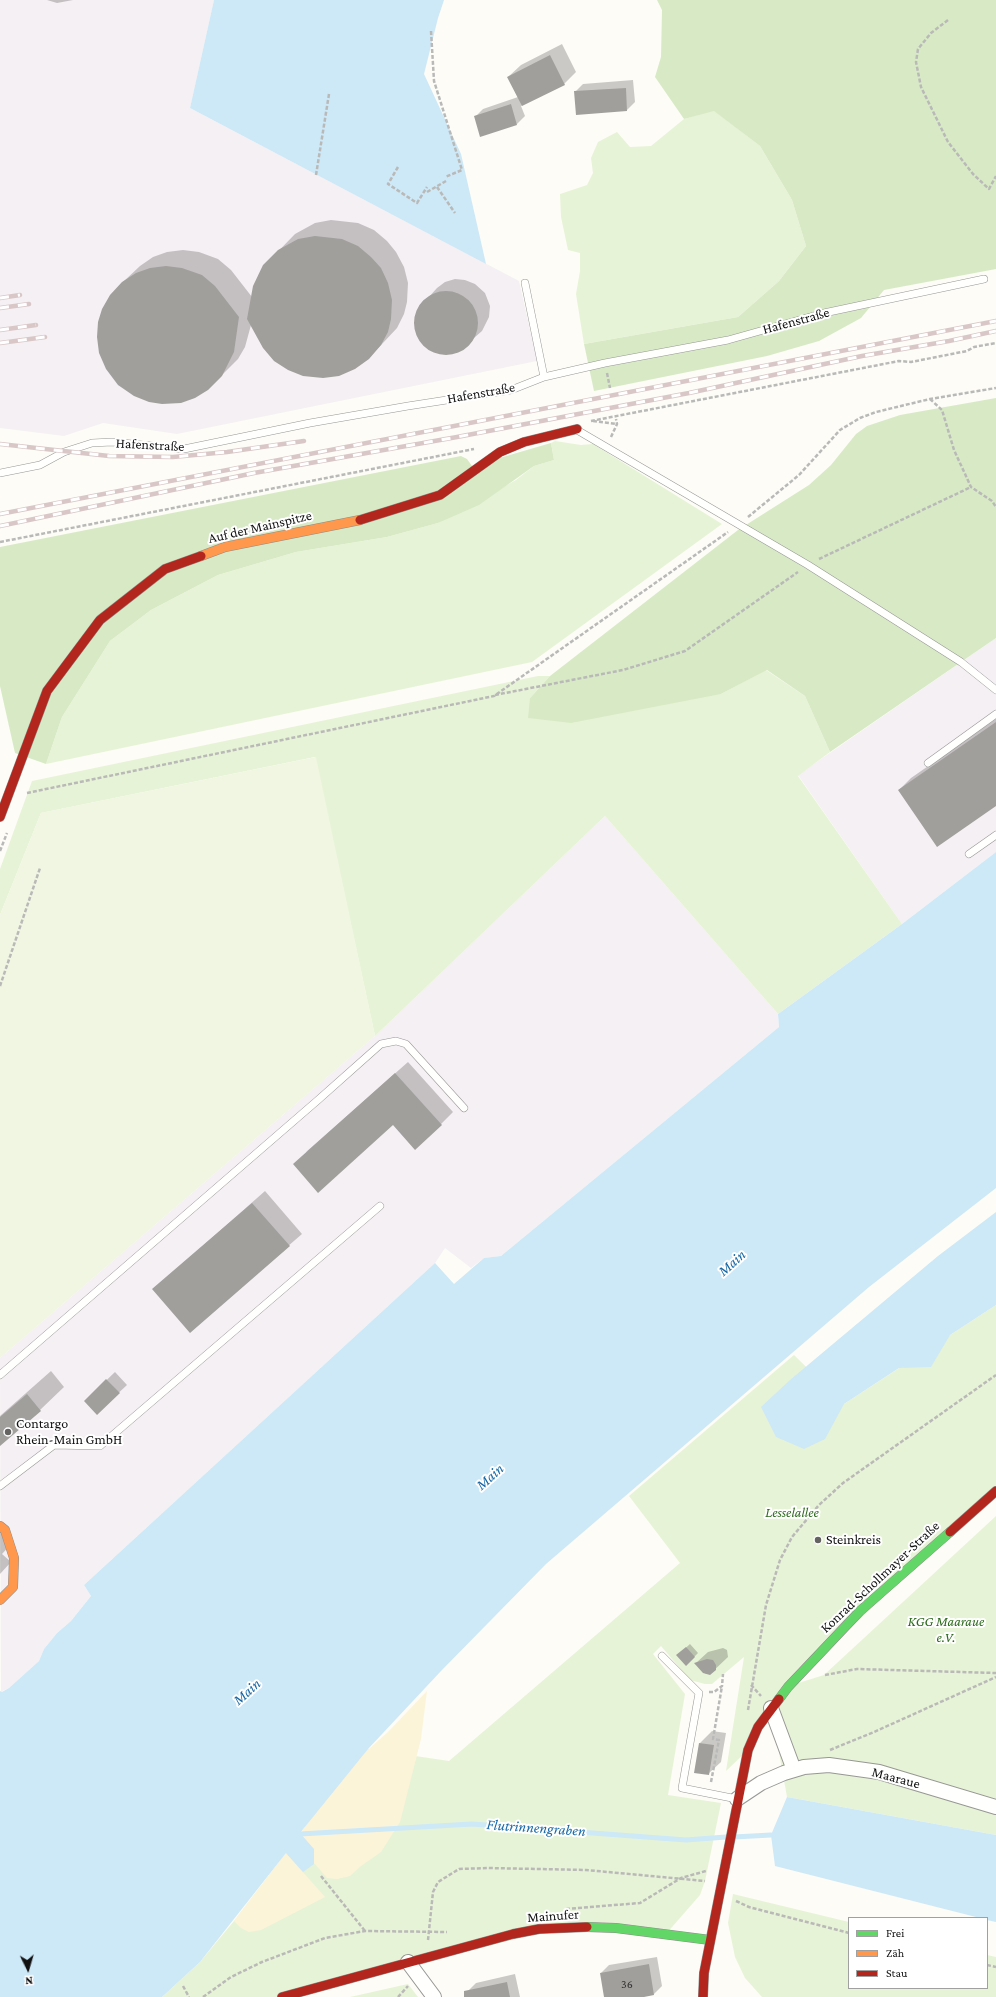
<!DOCTYPE html>
<meta charset="utf-8">
<style>
body{margin:0}
#map{position:relative;width:996px;height:1997px;overflow:hidden;background:#fdfcf7;font-family:"Crimson Pro",serif}
canvas{display:block}
.legend{position:absolute;left:848px;top:1917px;width:140px;height:72px;box-sizing:border-box;background:#fff;border:1px solid #a0a0a0;margin:0;padding:5px 7px;list-style:none;font-size:12px;color:#111}
.legend li{display:flex;align-items:center;gap:8px;height:20px}
.legend b{width:20px;border:1px solid #a0a0a0}
.north{position:absolute;left:8px;top:1949px;width:40px;height:40px;-webkit-text-stroke:3px #fff;paint-order:stroke;rotate:175deg;font-size:11px;font-weight:700;line-height:16px;text-align:center;color:#111}
.north::after{content:'';display:block;margin:auto;width:14px;height:18px;background:#111;clip-path:polygon(50% 0,100% 100%,50% 72%,0 100%)}
</style>
<div id="map">
<canvas width="996" height="1997"></canvas>
<ul class="legend">
<li><b style="height:5px;background:#63d668"></b>Frei</li>
<li><b style="height:5px;background:#ff974d"></b>Zäh</li>
<li><b style="height:5px;background:#b3261e"></b>Stau</li>
</ul>
<div class="north">N</div>
</div>
<script>
const ctx = document.querySelector('canvas').getContext('2d');
ctx.lineJoin = 'round';
function fill(path, color) { ctx.fillStyle = color; ctx.fill(path, 'evenodd'); }
const shape = rows => new Path2D(rows.map(r => 'M' + r).join(''));
function strokePath(path, color, width, dash) { ctx.strokeStyle = color; ctx.lineWidth = width; ctx.lineCap = dash ? 'butt' : 'round'; ctx.setLineDash(dash || []); ctx.stroke(path); }
function write(font, color, halo, rows, align = 'center') {
  ctx.font = font + ' "Crimson Pro",serif'; ctx.lineWidth = 4; ctx.setLineDash([]); ctx.textBaseline = 'middle'; ctx.strokeStyle = halo; ctx.fillStyle = color; for (const [text, x, y, turn = 0] of rows) {
    ctx.save(); ctx.translate(x, y); ctx.rotate((+turn || 0) * Math.PI / 180); ctx.textAlign = isNaN(turn) ? turn : align; if (halo) ctx.strokeText(text, 0, 0); ctx.fillText(text, 0, 0); ctx.restore();
  }
}
const industrial = shape([
 [0,0,214,0,190,108,519,281,537,361,177,434,103,423,64,436,0,428],
 [996,638,996,852,902,924,798,775],
 [605,816,778,1014,779,1027,501,1256,484,1258,471,1268,445,1248,435,1263,84,1585,91,1596,71,1621,57,1633,44,1649,39,1661,9,1688,1,1692,0,1358,375,1036]
]);
const green = shape([
 [714,110,760,146,792,200,806,246,779,281,738,317,584,344,576,294,580,271,580,253,568,250,561,217,560,194,587,185,593,173,591,158,598,142,617,132,630,147,651,146,684,119],
 [555,441,581,445,593,444,722,524,532,662,46,764,62,717,110,641,151,610,218,575,296,552,387,537,438,523,516,480,534,466,554,460,551,443],
 [766,670,805,696,830,752,798,776,902,924,778,1014,605,816,375,1036,315,757,41,813,0,915,0,869,32,781,538,676,550,676,530,698,721,694],
 [996,1305,996,1491,789,1686,824,1675,996,1516,996,1835,787,1797,771,1708,748,1750,726,1771,744,1657,712,1684,705,1684,690,1680,661,1646,653,1654,685,1694,668,1795,721,1803,705,1881,700,1895,666,1934,564,1927,282,1997,162,1997,200,1962,234,1921,286,1853,314,1849,300,1834,353,1763,368,1749,449,1761,680,1563,629,1496,794,1355,844,1404],
 [733,1894,849,1922,849,1988,987,1988,987,1955,996,1957,996,1997,762,1997,745,1978,735,1957,728,1923],
 [408,1984,418,1997,350,1997]
]);
const forest = shape([
 [657,0,996,0,996,269,884,290,861,318,819,341,767,356,594,391,584,344,738,317,779,281,806,246,792,200,760,146,714,111,684,119,655,77,661,57,662,10],
 [996,398,996,638,830,752,805,696,767,670,721,694,571,723,528,718,530,698,550,676,738,530,809,485,831,465,856,434,867,426,900,415],
 [551,443,554,460,534,466,479,505,438,523,387,537,296,552,218,575,151,610,110,641,62,717,46,764,15,753,0,686,0,547,461,456,467,459,472,466]
]);
const sand = shape([
 [427,1691,421,1739,400,1822,381,1852,361,1866,350,1876,337,1879,327,1878,314,1863,313,1849,300,1834,353,1763,388,1732],
 [286,1853,325,1897,261,1930,249,1932,241,1928,234,1921]
]);
const pitch = shape([
 [316,757,375,1036,0,1358,0,915,41,813]
]);
const water = shape([
 [214,0,444,0,438,18,424,74,461,154,486,264,190,108],
 [996,852,996,1188,869,1287,546,1564,441,1671,368,1749,300,1833,314,1849,314,1864,303,1872,286,1853,200,1962,162,1997,0,1997,0,1691,2,1692,9,1688,39,1661,44,1649,57,1633,71,1621,91,1596,84,1585,435,1263,454,1284,484,1258,501,1256,779,1027,778,1014,902,924],
 [996,1212,996,1305,950,1335,931,1367,899,1368,844,1404,825,1439,804,1449,776,1437,761,1407,790,1380,938,1256],
 [787,1797,996,1835,996,1922,987,1920,987,1918,980,1918,775,1866,771,1835]
]);
const shadow = shape([
 [47,0,73,0,57,3],
 [562,44,576,72,564,84,521,106,525,116,517,124,475,117,483,109,518,97,508,77,521,65],
 [633,80,635,102,627,110,575,92,583,84],
 [331,220,358,223,374,230,387,241,396,252,404,267,408,283,407,302,404,314,397,328,368,359,251,325,245,347,238,359,208,389,123,282,140,266,153,257,167,252,183,250,199,252,218,259,231,270,252,297,264,266,295,234,315,223],
 [455,279,465,280,475,284,485,293,490,306,489,317,482,331,459,351,449,354,438,353,423,344,417,334,415,324,418,309,437,288,445,282],
 [996,719,996,805,899,790,911,778],
 [408,1062,453,1112,441,1124,393,1124,306,1152],
 [265,1191,302,1234,190,1331,154,1289],
 [51,1371,64,1387,40,1410,0,1445,0,1416],
 [115,1372,127,1385,97,1413,85,1401],
 [0,1526,13,1542,2,1554,11,1562,0,1574],
 [690,1644,698,1653,686,1665,678,1655],
 [723,1648,727,1650,728,1657,710,1674,706,1674,696,1663,708,1652],
 [712,1731,726,1733,721,1762,708,1774,700,1743],
 [657,1957,662,1986,654,1994,638,1997,605,1997,601,1973,609,1965],
 [515,1974,520,1997,469,1997,468,1991,476,1983]
]);
const stream = shape([
 [300,1834,472,1824,686,1840,726,1837],
 [734,1837,771,1835]
]);
const building = shape([
 [550,55,565,85,522,106,507,77],
 [626,88,627,111,576,115,574,91],
 [511,104,517,125,480,137,474,116],
 [315,236,342,239,358,246,371,257,381,268,388,283,392,300,391,319,388,332,381,345,369,359,355,369,339,376,323,378,303,376,288,370,274,361,263,348,247,319,253,286,263,265,278,250,298,239],
 [166,266,182,268,202,275,215,286,239,317,234,352,222,376,208,390,195,398,181,403,162,404,149,402,134,396,118,385,106,369,99,353,97,337,98,322,102,309,110,295,122,282,136,273,150,268],
 '414 323a32 32 0 1 1 64 0a32 32 0 1 1-64 0Z',
 [996,722,996,806,937,847,898,790],
 [395,1073,442,1125,415,1150,393,1125,318,1193,293,1164],
 [252,1203,290,1246,190,1333,152,1289],
 [106,1379,120,1393,97,1415,84,1401],
 [27,1394,41,1411,0,1446,0,1417],
 [686,1647,695,1657,686,1666,676,1655],
 [707,1659,713,1660,716,1665,716,1670,710,1675,703,1673,694,1663],
 [699,1743,714,1745,709,1775,694,1773],
 [649,1964,654,1995,644,1997,604,1997,600,1973],
 [507,1982,510,1997,464,1997,464,1991]
]);
const path = shape([
 [948,20,931,33,918,49,916,62,921,87,948,142,973,174,989,189,996,176],
 [431,31,434,81,462,170,445,177],
 [398,167,388,184,417,203,427,187],
 [316,175,329,94],
 [437,187,455,213],
 [427,192,446,181],
 [607,373,610,388],
 [930,399,942,410,954,450,971,487,992,501,996,507],
 [591,421,899,361,911,362,967,351,974,347,996,343],
 [593,421,617,424],
 [611,437,617,424,616,419],
 [748,517,799,475,840,430,860,418,876,412,930,399,996,388],
 [0,542,474,449],
 [819,559,971,487],
 [495,695,623,670,685,651,798,572],
 [27,793,494,696,728,532],
 [0,851,7,833],
 [0,986,40,868],
 [825,1675,857,1669,996,1673],
 [751,1685,761,1696],
 [709,1692,714,1692,722,1686,723,1674],
 [748,1710,766,1605,780,1560,792,1537,819,1505,843,1483,996,1375],
 [830,1750,874,1732,996,1677],
 [711,1782,719,1740,713,1739,722,1686],
 [321,1876,365,1931],
 [736,1901,749,1907,849,1933],
 [566,1909,640,1903,681,1878,706,1871],
 [428,1940,433,1892,438,1882,459,1869,488,1868,586,1870,705,1881],
 [987,1965,996,1967],
 [183,1986,189,1997],
 [203,1997,231,1977,262,1962,325,1938,365,1931,447,1932],
 [398,1997,408,1986]
]);
const lane = shape([
 [525,283,544,377],
 [577,430,808,565,961,662,996,690],
 [0,473,40,465,64,452,92,443,112,442,184,449,310,423,408,406,511,390,544,377,605,363,728,340,824,313,984,279],
 [928,763,996,714],
 [969,854,996,835],
 [0,1375,318,1100,381,1044,396,1041,406,1044,464,1108],
 [0,1486,54,1445,100,1446,380,1206],
 [662,1656,699,1693,682,1788,737,1799]
]);
const street = shape([
 [771,1708,794,1770],
 [737,1799,761,1783,784,1773,804,1767,829,1765,879,1772,996,1807],
 [408,1962,434,1997]
]);
const fast = shape([
 [779,1699,788,1687,860,1611,950,1532],
 [587,1927,616,1928,710,1940]
]);
const slow = shape([
 [201,556,225,547,360,520],
 [0,1526,5,1530,14,1558,13,1587,0,1600]
]);
const jam = shape([
 [360,520,440,495,500,452,524,442,577,429],
 [0,817,47,691,100,620,165,569,201,556],
 [950,1532,996,1491],
 [282,1997,513,1934,539,1929,587,1927],
 [703,1997,704,1973,748,1750,758,1727,779,1699]
]);
const rail = shape([
 [0,298,20,295],
 [0,308,29,304],
 [0,330,36,325],
 [0,343,45,337],
 [0,444,109,456,173,457,227,452,304,441],
 [0,514,996,321],
 [0,526,254,473,457,437,689,393,862,356,949,341,996,331]
]);
const markers = [
 [8,1432,4,"#646362"],
 [818,1540,4,"#646362"]
];
const numberNames = [
 ["36",627,1984]
];
const streetNames = [
 ["Hafenstraße",796,321,-15],
 ["Hafenstraße",481,393,-10],
 ["Hafenstraße",150,445,3],
 ["Auf der Mainspitze",260,527,-13],
 ["Konrad-Schollmayer-Straße",880,1577,-43],
 ["Maaraue",896,1778,15],
 ["Mainufer",553,1916,-4]
];
const poiNames = [
 ["Contargo",16,1424],
 ["Rhein-Main GmbH",16,1440],
 ["Steinkreis",826,1540]
];
const parkNames = [
 ["Lesselallee",792,1513],
 ["KGG Maaraue",946,1622],
 ["e.V.",946,1638]
];
const waterNames = [
 ["Main",732,1263,-42],
 ["Main",490,1477,-42],
 ["Main",247,1692,-42],
 ["Flutrinnengraben",536,1828,4]
];
fill(industrial, '#f5f0f3');
fill(green, '#e7f3d7');
fill(forest, '#d8eac5');
fill(sand, '#fcf4d9');
fill(pitch, '#f0f6e1');
fill(water, '#cde8f7');
fill(shadow, '#0003');
strokePath(stream, '#cde8f7', 5);
fill(building, '#a19f9c');
strokePath(lane, '#979795', 8);
strokePath(street, '#979795', 16);
strokePath(fast, '#8e8d8b', 10);
strokePath(slow, '#8e8d8b', 10);
strokePath(jam, '#8e8d8b', 10);
strokePath(path, '#b9b9b8', 2.5, [4, 2]);
strokePath(lane, '#fffffe', 7);
strokePath(street, '#fffffe', 14);
strokePath(fast, '#63d668', 9);
strokePath(slow, '#ff974d', 9);
strokePath(jam, '#b3261e', 9);
strokePath(rail, '#d9c6c7', 4.5);
strokePath(rail, '#fff', 3, [9]);
for (const [x, y, r, color] of markers) { const dot = new Path2D(); dot.arc(x, y, r, 0, 2 * Math.PI); ctx.fillStyle = color; ctx.fill(dot); strokePath(dot, '#fff', 1.5); }
write('12px', '#353434', null, numberNames);
write('14px', '#111', '#fff', streetNames);
write('14px', '#111', '#fff', poiNames, 'left');
write('italic 14px', '#2f6b1f', '#fff', parkNames);
write('italic 15px', '#1768a6', '#fff', waterNames);
</script>
